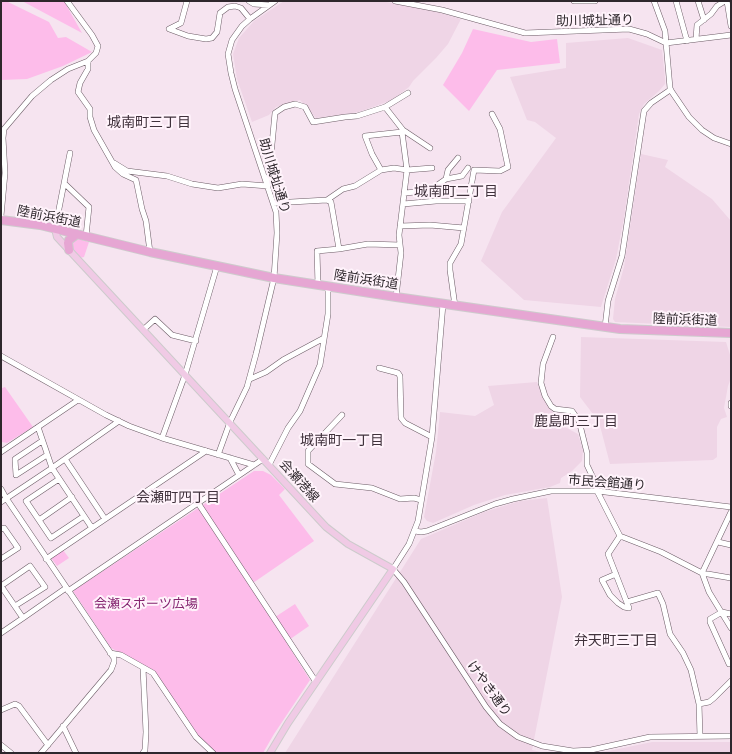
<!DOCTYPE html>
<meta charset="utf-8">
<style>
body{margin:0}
#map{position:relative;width:732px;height:754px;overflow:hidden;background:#f6e4f0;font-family:Cabin,sans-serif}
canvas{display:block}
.frame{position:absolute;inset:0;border:2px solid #2e272c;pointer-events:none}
</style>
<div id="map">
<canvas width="732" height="754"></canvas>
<div class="frame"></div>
</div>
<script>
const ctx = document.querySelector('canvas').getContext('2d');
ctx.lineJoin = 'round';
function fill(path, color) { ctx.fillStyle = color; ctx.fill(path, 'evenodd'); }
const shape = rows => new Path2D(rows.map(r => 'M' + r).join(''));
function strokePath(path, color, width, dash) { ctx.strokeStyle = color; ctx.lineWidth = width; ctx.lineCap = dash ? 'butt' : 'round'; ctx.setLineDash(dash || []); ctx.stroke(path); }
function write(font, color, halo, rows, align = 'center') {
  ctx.font = font + ' Cabin,"Noto Sans JP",sans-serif'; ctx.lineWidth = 4; ctx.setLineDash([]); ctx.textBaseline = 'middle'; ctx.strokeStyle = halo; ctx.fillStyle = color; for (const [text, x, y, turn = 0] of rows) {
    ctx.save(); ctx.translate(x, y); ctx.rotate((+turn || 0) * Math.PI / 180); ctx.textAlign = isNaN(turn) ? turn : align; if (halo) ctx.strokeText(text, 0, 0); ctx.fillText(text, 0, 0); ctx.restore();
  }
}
const built = shape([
 [284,1,381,1,430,10,461,19,448,44,436,58,413,81,409,87,392,100,359,112,316,118,300,100,276,107,269,115,252,122,237,79,233,54,239,38,254,21],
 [628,38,662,50,665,78,665,84,659,91,644,104,639,114,624,218,616,259,601,307,524,300,481,261,502,212,556,138,535,122,527,120,510,77,566,68,566,43],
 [641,154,668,160,665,167,712,199,731,221,731,327,615,322,613,319,615,299,624,267],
 [581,337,726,342,731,358,731,378,728,386,724,408,727,417,721,419,717,427,717,457,713,460,610,464,599,422,580,397],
 [537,382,543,397,561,425,578,434,583,450,582,461,572,471,561,478,560,483,550,487,505,495,474,505,433,523,427,521,424,517,436,452,440,412,475,416,494,405,488,386],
 [547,498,562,597,532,750,545,753,285,753,421,539,484,512,520,501],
 [652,742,731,742,731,753,599,753]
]);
const green = shape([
 [1,1,6,1,49,22,58,38,66,37,92,52,63,66,27,79,1,80],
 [22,1,64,1,82,33],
 [473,29,531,42,557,39,560,63,497,70,469,111,443,85,462,53],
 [75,238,89,242,84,257,80,258,71,249,72,242],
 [5,387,33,427,7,443,2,442,2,388],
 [254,471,263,471,271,475,285,489,279,495,314,541,250,585,272,619,295,604,309,626,286,642,310,680,274,734,263,753,216,753,197,736,155,672,111,648,73,591],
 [63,550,69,558,57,566,51,558]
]);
const minor = shape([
 [187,1,181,23,169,29,188,36,206,39,212,38,217,32,220,13,228,7,235,6,241,8,250,19],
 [249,1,254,4,269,5],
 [395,1,442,10,525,33,629,29,647,34,666,43],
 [574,1,595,1],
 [654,1,665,31,670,88,672,92,689,117,702,130,714,138,731,144],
 [676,1,687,41],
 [698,1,704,20],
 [727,1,731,26],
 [696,39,697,25,711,14,717,6,725,1],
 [666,43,731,35],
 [88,61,88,69,80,83,78,92,90,109,90,117,94,130,115,167,123,174,136,180,142,209,146,221,150,252],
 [385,107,403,130,430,148],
 [402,132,407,170,394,168,381,170,372,154,365,136,402,132,406,132],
 [114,163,127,171,167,176,192,184,218,188,242,184,268,186,275,113,284,107,295,104,305,107,313,122,345,117,357,116,385,107,408,93],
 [446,179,448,170,458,158],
 [65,184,89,207,86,236],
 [404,193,429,191,446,179,462,176,468,168],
 [327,200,343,189,355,186,381,170],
 [273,203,327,200,331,202,339,249,317,251,318,285],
 [403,204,436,201,469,201],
 [1,216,5,173,3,138,4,129,32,96,51,80,68,69,88,61,96,53,98,46,92,35,67,1],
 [400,226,430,225,464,228],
 [55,229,70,153],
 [339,249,368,244,400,245],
 [396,297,401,253,399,235,407,170,432,168],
 [443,304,432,437,418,521,409,544,393,569,404,582,486,707,500,724,518,737,542,746,573,751,591,750,650,737,731,736],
 [455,306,450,270,450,263,461,244,474,170,500,171,508,167,500,129,492,114],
 [605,327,608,301,622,256,644,111,651,103,670,90],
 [143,330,155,319,172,335,196,341],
 [553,337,543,364,541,383,545,396,551,406,555,409,572,411,579,421,587,453,587,465,597,486,597,491,620,536,661,552,702,573,731,578],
 [1,356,106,415,129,426,162,438,254,465],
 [379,368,398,373,400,376,401,418,405,423,432,437],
 [250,379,266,372,283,360,324,338],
 [731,403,731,406],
 [342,415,308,451,308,464,335,484,372,488,400,499,414,498,421,500],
 [162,438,185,375,217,266],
 [42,441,15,459,16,475,47,455],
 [1,452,78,400],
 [218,455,230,422,247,387,256,354,274,278,277,233,276,212,235,89,231,73,228,54,232,40,242,26,250,19,275,1],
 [230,458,239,475],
 [65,459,105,519],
 [269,465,288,428,300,411,320,365,328,314,328,287],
 [59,479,26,501,51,538,84,516],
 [1,489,6,498,114,658,114,662,111,670,41,753],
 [1,502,52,468,38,427],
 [198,503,316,682],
 [731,512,702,573,709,592,731,628],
 [39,520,72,497],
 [92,528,52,468,119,421],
 [1,529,4,528,18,548,1,559],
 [415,531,421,532,427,531,495,504,513,499,551,491,597,491,731,507],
 [718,542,731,545],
 [46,559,206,451],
 [616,574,602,580,610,595,618,603,624,607,629,608,608,554,620,536],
 [1,586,30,566,45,587,15,606],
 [1,586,23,618,66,588],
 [68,591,263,459],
 [627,602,658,593,663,604,670,634,683,653,691,670,699,704,700,736],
 [1,633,23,618],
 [110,653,121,655,153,673,196,737,213,753],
 [729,664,710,622,710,619,722,612,731,614],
 [699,704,709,702,714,698,731,681],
 [1,710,15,704,19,706,48,745],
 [63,726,76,753],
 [1,745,11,753],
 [143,753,145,750,146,732,143,668]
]);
const major = shape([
 [55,229,57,237,69,250,326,527,348,544,393,569,288,723,270,753]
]);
const highway = shape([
 [1,220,40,225,150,252,274,278,396,297,620,329,731,333],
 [69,250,68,243,69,240,77,234]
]);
const streetNames = [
 ["助川城址通り",595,21,-1],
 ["助川城址通り",274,176,73],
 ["陸前浜街道",49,217,11],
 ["陸前浜街道",366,280,9],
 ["陸前浜街道",685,320,2],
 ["会瀬港線",299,481,48],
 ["市民会館通り",607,483,4],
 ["けやき通り",489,689,54]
];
const parkNames = [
 ["会瀬スポーツ広場",146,604]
];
const neighbourhoodNames = [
 ["城南町三丁目",149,123],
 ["城南町二丁目",456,192],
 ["鹿島町三丁目",576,422],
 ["城南町一丁目",342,441],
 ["会瀬町四丁目",178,498],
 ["弁天町三丁目",616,641]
];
fill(built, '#efd5e6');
fill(green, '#fdbcea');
strokePath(minor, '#6c5c66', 6);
strokePath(major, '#cdcbcc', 8);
strokePath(highway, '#cdcbcc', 10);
strokePath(minor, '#fff', 5);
strokePath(major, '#f0cae5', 6);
strokePath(highway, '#e6a6d3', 8);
write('13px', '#2e272c', '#fff3fb', streetNames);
write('13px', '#852570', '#fff3fb', parkNames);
write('14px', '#40323c', '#fff3fb', neighbourhoodNames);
</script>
